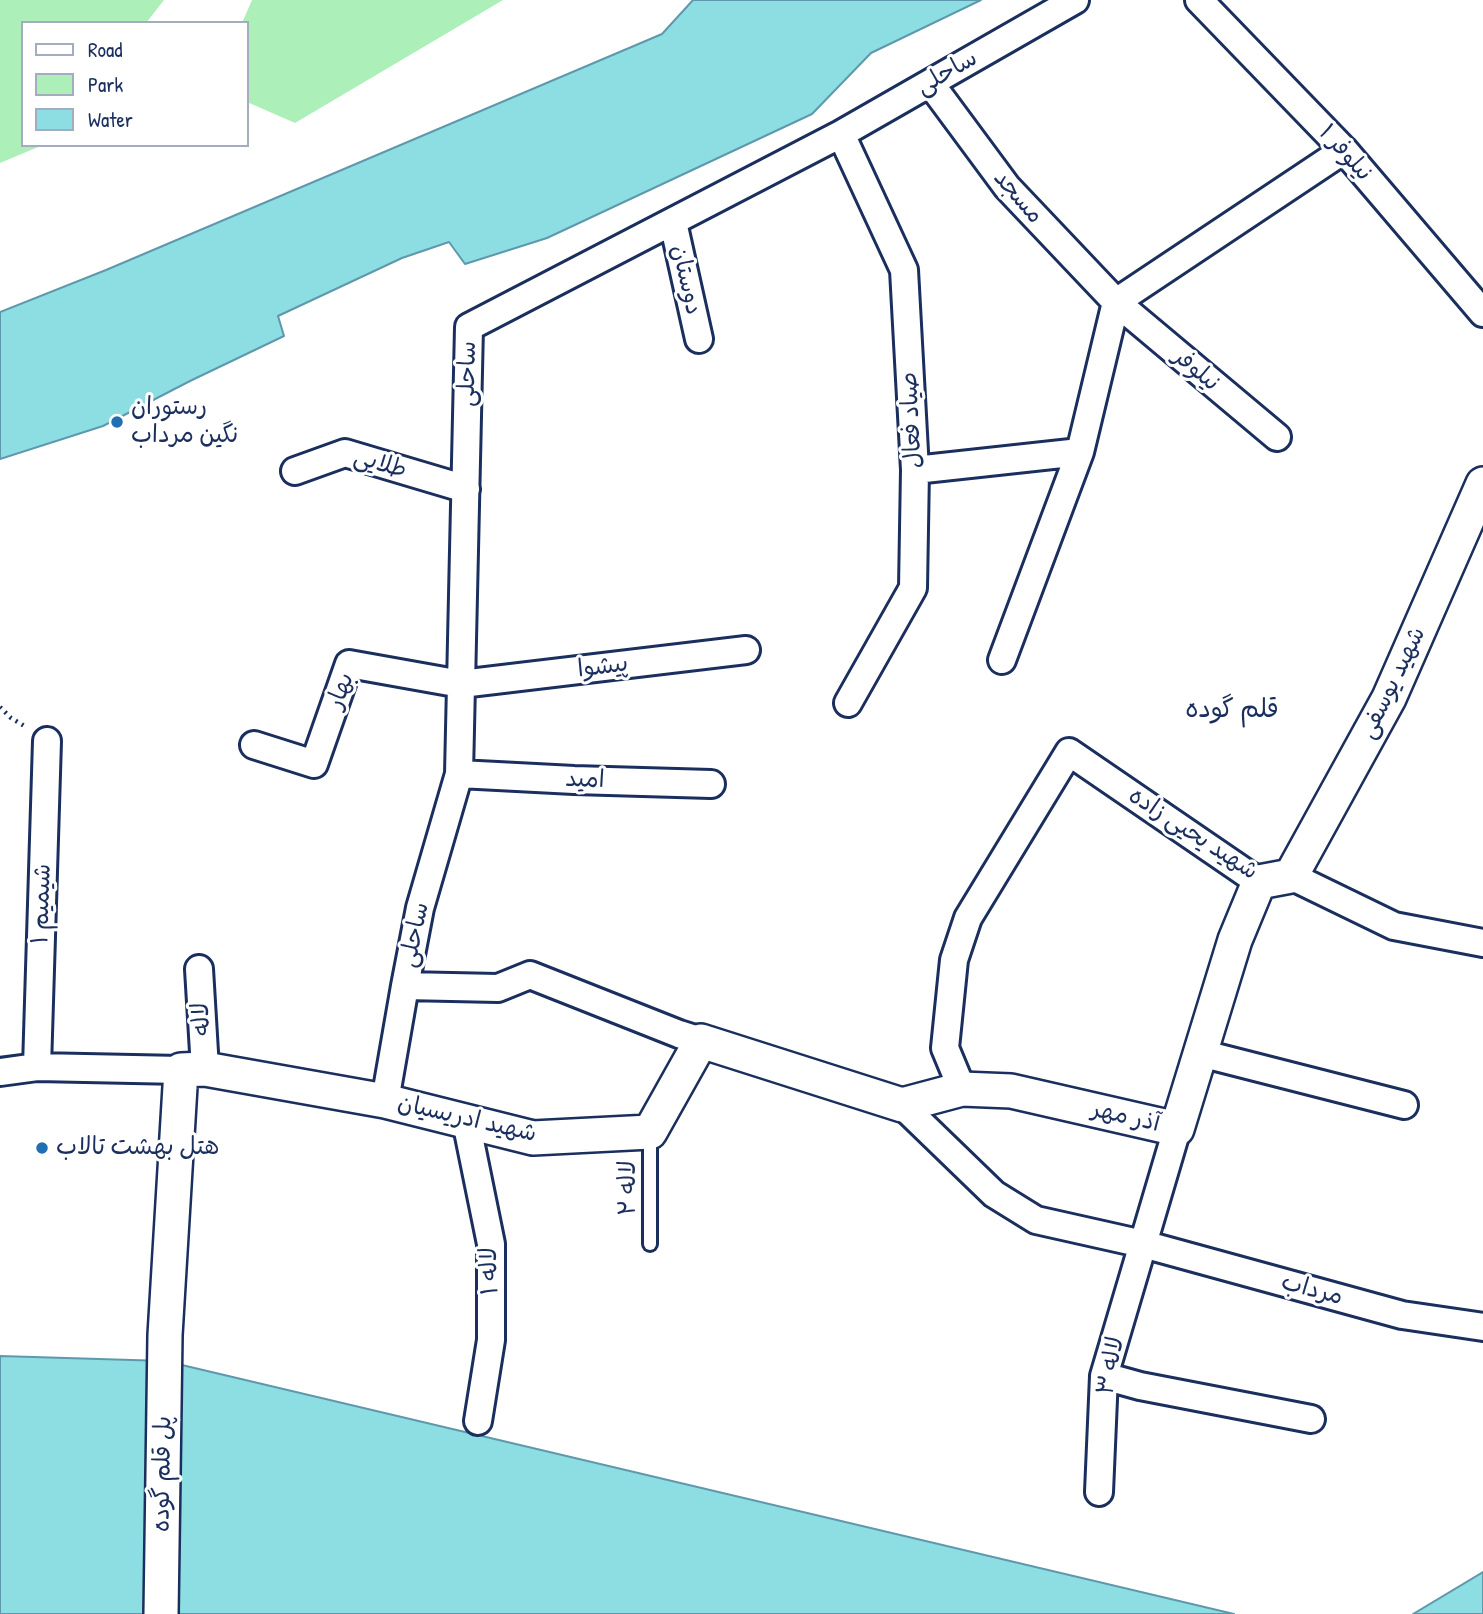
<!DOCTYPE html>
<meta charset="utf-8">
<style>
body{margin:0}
#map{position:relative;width:1483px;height:1614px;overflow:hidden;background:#fff;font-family:"Patrick Hand",sans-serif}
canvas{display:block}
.legend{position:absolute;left:21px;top:21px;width:228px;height:126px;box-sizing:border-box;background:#fff;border:2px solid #a4acbf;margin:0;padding:9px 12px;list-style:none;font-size:21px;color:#1b2f5e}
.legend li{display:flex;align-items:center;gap:14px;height:35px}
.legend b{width:35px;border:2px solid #a4acbf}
</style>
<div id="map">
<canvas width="1483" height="1614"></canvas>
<ul class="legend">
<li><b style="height:9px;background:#fff"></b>Road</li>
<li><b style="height:19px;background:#adefb8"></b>Park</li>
<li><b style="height:19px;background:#8cdee2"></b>Water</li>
</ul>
</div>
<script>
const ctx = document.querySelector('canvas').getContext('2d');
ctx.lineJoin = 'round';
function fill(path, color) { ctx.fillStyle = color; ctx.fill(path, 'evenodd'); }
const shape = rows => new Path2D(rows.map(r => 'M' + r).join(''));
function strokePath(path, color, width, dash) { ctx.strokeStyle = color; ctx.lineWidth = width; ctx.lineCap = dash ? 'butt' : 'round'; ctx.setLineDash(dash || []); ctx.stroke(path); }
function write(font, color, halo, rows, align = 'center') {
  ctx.font = font + ' "Patrick Hand","Playpen Sans Arabic",sans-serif'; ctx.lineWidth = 6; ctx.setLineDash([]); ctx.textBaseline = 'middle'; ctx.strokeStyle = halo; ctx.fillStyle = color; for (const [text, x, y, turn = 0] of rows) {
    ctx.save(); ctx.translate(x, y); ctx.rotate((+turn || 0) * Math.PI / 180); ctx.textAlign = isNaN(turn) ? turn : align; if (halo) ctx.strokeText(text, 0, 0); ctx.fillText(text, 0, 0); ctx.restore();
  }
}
const green = shape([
 [0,0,164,0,146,23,23,23,23,145,43,145,0,163],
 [252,0,503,0,295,123,247,102,247,23,242,23]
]);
const water = shape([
 [693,0,981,0,871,53,812,114,547,238,465,264,449,242,402,258,278,316,284,336,190,381,103,426,0,459,0,312,106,270,662,34,693,0],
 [0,1356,165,1361,1234,1614,0,1614,0,1356],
 [1483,1572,1483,1614,1413,1614,1483,1572]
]);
const path = shape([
 [0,707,11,718,26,727]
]);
const service = shape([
 [650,1133,650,1244]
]);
const minor = shape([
 [1199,0,1344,150,1483,313],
 [930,83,1007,187,1116,302,1277,437],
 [841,134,904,270,915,470,913,588,848,703],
 [673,222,699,339],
 [915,470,1080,452,1116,302,1344,150],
 [295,471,345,453,466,489],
 [1002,660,1080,452],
 [254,745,314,764,349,664,461,684,746,650],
 [459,774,574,780,711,784],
 [1291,876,1394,926,1483,943],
 [199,969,205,1069],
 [405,986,498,988,530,975,679,1034,701,1041],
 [1200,1053,1404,1105],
 [37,1067,47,741],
 [0,1072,37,1067,181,1070],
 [962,1089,945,1048,954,960,968,918,1069,752,1259,882],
 [385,1101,405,986,420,908,459,774,469,327,841,134,1075,0],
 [902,1105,994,1194,1036,1220,1143,1244,1402,1315,1483,1327],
 [466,1121,491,1244,491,1340,478,1421],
 [1104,1376,1140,1386,1311,1419],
 [1099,1492,1104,1376,1177,1129]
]);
const tertiary = shape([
 [161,1614,165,1335,181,1070,205,1069,385,1101,533,1138,650,1132,701,1041,902,1105,962,1089,1011,1091,1177,1129,1235,940,1259,882,1291,876,1389,698,1483,484]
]);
const markers = [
 [117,422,7,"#1f6fb2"],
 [42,1148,7,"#1f6fb2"]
];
const streetNames = [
 ["ساحلی",947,73,-30],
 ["نیلوفر ۱",1345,153,48],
 ["مسجد",1018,197,49],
 ["دوستان",686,280,77],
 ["نیلوفر",1196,370,40],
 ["ساحلی",468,374,-89],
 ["صیاد فعال",912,420,-93],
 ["طلایی",380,464,16],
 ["پیشوا",603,667,-7],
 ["شهید یوسفی",1393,683,-64],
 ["بهار",341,691,-69],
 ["امید",585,780,2],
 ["شهید یحیی زاده",1193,834,33],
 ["شیمیم ۱",42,904,-88],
 ["ساحلی",415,935,-78],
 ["لاله",202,1019,-94],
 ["آذر مهر",1126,1117,13],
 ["شهید ادریسیان",467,1119,13],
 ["لاله ۲",629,1188,-90],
 ["لاله ۱",490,1271,-92],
 ["مرداب",1312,1290,15],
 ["لاله ۳",1111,1366,-79],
 ["پل قلم گوده",163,1474,-89]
];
const poiNames = [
 ["رستوران",131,408],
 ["نگین مرداب",131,436],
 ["هتل بهشت تالاب",56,1148]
];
const neighbourhoodNames = [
 ["قلم گوده",1232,710]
];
fill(green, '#adefb8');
fill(water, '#8cdee2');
strokePath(water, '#5f98ad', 2);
strokePath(service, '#1b2f5e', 18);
strokePath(minor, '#1b2f5e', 32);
strokePath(tertiary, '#1b2f5e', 38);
strokePath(path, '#1b2f5e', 4.5, [2, 5]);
strokePath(service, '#fff', 12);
strokePath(minor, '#fff', 26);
strokePath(tertiary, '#fff', 33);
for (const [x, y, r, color] of markers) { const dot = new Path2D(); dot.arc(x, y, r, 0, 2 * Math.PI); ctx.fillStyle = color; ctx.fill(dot); strokePath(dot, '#fff', 2.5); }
write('24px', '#1b2f5e', '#fff', streetNames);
write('24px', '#1b2f5e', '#fff', poiNames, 'left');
write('26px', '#1b2f5e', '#fff', neighbourhoodNames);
</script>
